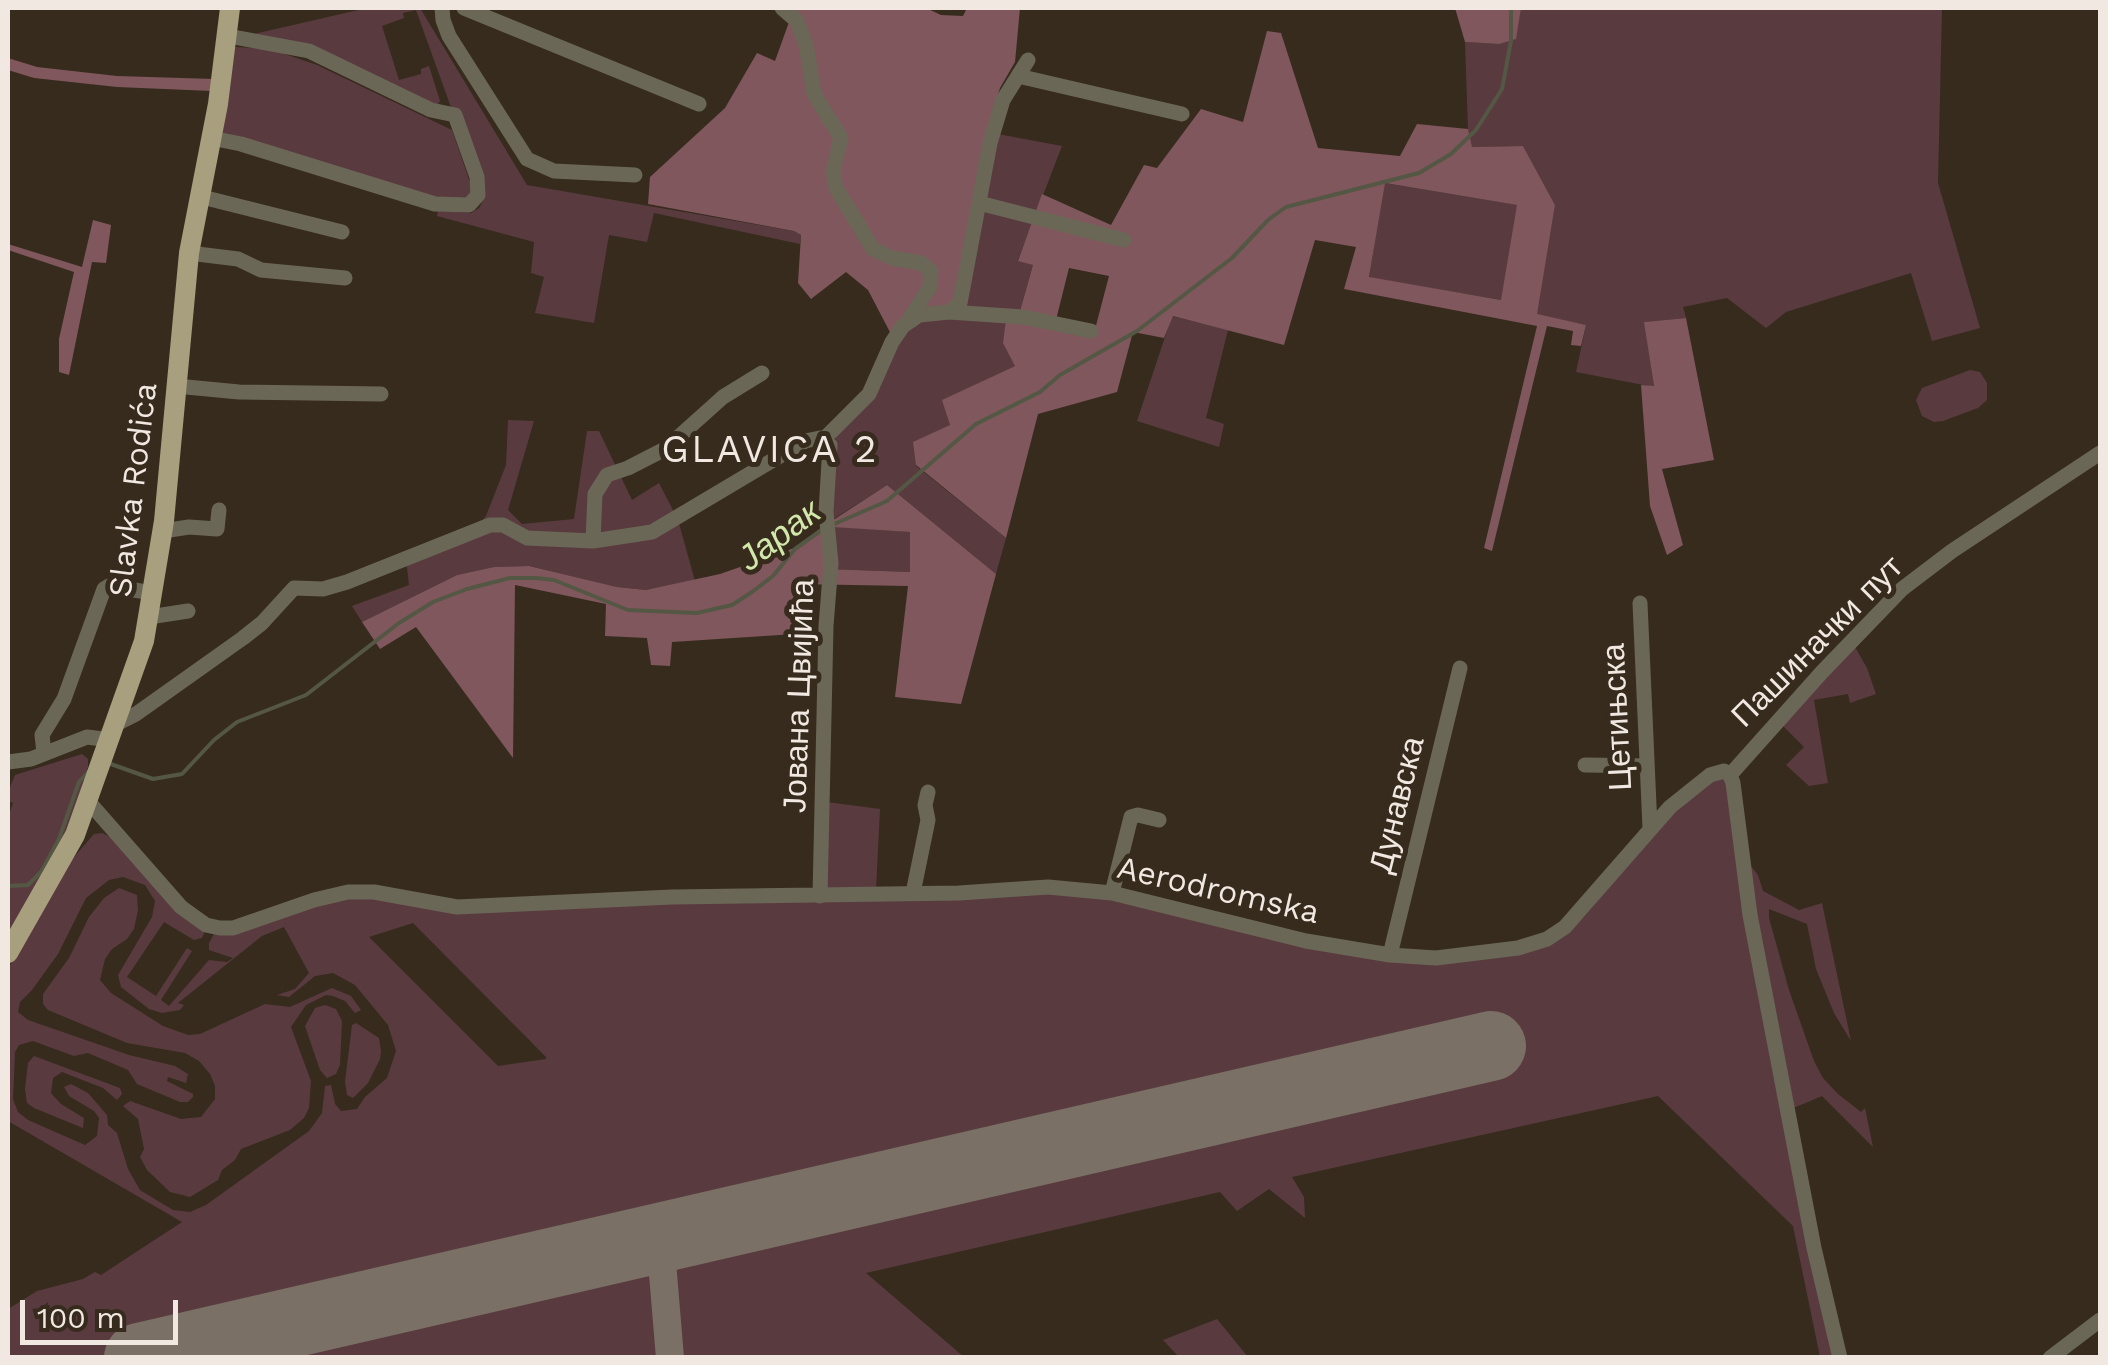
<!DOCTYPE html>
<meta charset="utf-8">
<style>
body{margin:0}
#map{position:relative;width:2108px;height:1365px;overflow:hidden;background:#372b1e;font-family:"Work Sans",sans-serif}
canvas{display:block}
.frame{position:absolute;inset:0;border:10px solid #f1e9e1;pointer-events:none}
.scale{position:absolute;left:20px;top:1300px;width:158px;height:45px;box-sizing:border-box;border:5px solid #f1e9e1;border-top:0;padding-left:12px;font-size:30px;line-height:35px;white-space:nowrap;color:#f1e9e1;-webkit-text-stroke:8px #372b1e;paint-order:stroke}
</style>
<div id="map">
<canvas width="2108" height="1365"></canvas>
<div class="frame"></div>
<div class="scale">100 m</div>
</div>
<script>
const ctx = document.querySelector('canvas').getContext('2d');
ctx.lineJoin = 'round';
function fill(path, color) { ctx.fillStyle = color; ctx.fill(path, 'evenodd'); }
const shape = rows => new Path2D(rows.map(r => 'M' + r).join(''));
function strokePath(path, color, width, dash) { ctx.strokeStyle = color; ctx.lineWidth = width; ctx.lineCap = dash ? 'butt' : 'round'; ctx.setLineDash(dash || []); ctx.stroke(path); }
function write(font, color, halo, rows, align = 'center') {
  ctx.font = font + ' "Work Sans",sans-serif'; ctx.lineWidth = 10; ctx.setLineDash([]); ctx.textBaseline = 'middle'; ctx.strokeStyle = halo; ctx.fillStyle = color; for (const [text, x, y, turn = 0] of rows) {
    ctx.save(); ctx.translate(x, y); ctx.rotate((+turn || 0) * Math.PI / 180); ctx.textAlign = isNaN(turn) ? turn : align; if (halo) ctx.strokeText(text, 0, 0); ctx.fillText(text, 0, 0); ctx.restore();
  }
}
const green = shape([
 [367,8,420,8,527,185,794,231,801,235,800,244,654,213,647,242,609,235,594,323,535,313,544,277,531,273,534,242,437,216,438,211,471,213,479,208,484,199,416,10,403,13,404,18,382,26,399,80,421,74,421,69,429,66,440,101,436,107,308,47,241,37],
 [1521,8,1542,10,1545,8,1942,8,1938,183,1980,328,1932,341,1911,273,1786,312,1766,328,1727,298,1683,307,1686,318,1645,322,1654,387,1576,372,1586,325,1536,315,1555,205,1523,146,1471,147,1468,129,1465,42,1499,44],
 [235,47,270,49,317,65,452,130,474,194,463,207,219,138],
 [987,132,1062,146,1018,260,1033,265,1020,311,952,309],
 [1384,183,1518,205,1502,300,1369,278],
 [925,316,1006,320,1015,366,943,400,950,425,916,466,1006,538,996,574,887,485,832,520,836,434,894,344],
 [1172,316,1228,330,1206,418,1224,424,1219,447,1137,421],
 [1970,370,1980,372,1987,383,1987,400,1978,408,1943,421,1934,422,1922,416,1916,400,1922,388],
 [508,420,534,421,508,510,522,524,574,519,587,431,599,431,632,500,659,483,678,520,695,581,646,590,617,587,529,566,494,567,457,575,362,622,352,606,409,585,406,558,476,528,486,516,506,465],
 [833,526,910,532,910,572,826,569],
 [1855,647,1867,668,1876,694,1850,703,1848,694,1814,700,1828,783,1809,786,1786,765,1804,747,1781,724],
 [82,754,88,759,88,767,67,833,8,937,8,817,13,803,8,801,8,792,15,775],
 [1719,776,1726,780,1770,1058,1833,1357,1820,1357,1793,1226,1658,1096,1292,1177,1304,1197,1305,1218,1269,1189,1237,1211,1220,1192,866,1273,964,1357,8,1357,8,1309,37,1291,83,1279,95,1272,101,1275,182,1222,8,1121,8,969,62,871,94,834,102,833,112,838,205,931,202,938,194,940,164,922,127,977,156,996,187,948,192,951,161,1000,169,1006,209,960,227,962,233,958,209,950,209,943,214,934,241,932,299,909,371,895,438,909,1052,892,1098,894,1401,961,1557,938,1584,917,1670,813],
 [123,877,145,885,155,901,152,917,118,975,121,987,149,1009,162,1013,180,1010,184,1005,178,1003,262,936,284,927,309,973,295,989,277,995,289,997,315,976,333,973,355,985,388,1025,396,1051,387,1078,365,1097,357,1109,341,1111,335,1104,331,1085,325,1086,322,1113,309,1131,206,1205,190,1212,173,1210,140,1190,128,1169,117,1133,108,1125,107,1115,88,1093,71,1084,64,1087,69,1096,94,1111,99,1118,97,1136,85,1145,28,1120,18,1112,13,1099,15,1052,19,1045,33,1041,74,1056,88,1053,128,1070,137,1084,180,1102,188,1102,193,1097,193,1094,167,1081,168,1077,186,1083,188,1074,175,1066,129,1055,28,1020,18,1012,20,1002,32,990,58,954,86,898,109,880],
 [413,923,546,1057,546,1059,498,1066,369,937],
 [827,802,880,809,876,890,827,891],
 [1751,866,1758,875,1763,891,1799,910,1822,903,1851,1041,1834,1013,1816,969,1807,924,1769,909,1769,918,1789,990,1814,1061,1823,1078,1838,1094,1861,1112,1865,1108,1873,1147,1822,1096,1791,1109,1754,919],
 [119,888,137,895,138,910,134,929,127,939,112,949,105,959,100,980,111,993,163,1026,188,1035,200,1034,265,1004,290,1007,332,988,351,996,361,1010,355,1013,345,1001,333,996,326,995,306,1005,291,1027,311,1081,309,1108,304,1118,290,1130,241,1149,235,1160,222,1170,218,1180,190,1197,170,1192,147,1170,140,1157,144,1149,138,1119,123,1106,130,1101,181,1119,201,1117,215,1099,215,1086,210,1074,199,1061,185,1053,127,1043,48,1010,43,1004,43,994,69,958,89,917,104,898],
 [325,1005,336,1009,342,1021,340,1065,336,1074,327,1078,320,1070,305,1026,315,1008],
 [356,1023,379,1038,381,1051,380,1059,368,1083,353,1098,347,1095,345,1082,352,1025],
 [34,1056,120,1088,122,1094,117,1100,103,1088,62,1072,53,1078,51,1093,61,1104,84,1118,83,1128,34,1108,27,1103,25,1089,28,1063],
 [1217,1319,1248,1357,1173,1357,1177,1355,1163,1340]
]);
const forest = shape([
 [790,8,926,8,941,15,963,16,967,8,1020,8,1015,62,1000,88,987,132,952,309,941,308,892,336,868,290,846,272,811,299,798,283,801,235,794,231,648,204,650,177,725,108,757,53,775,61,789,22],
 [1455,8,1521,8,1516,39,1499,44,1465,42],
 [1267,31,1281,33,1318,148,1400,156,1417,124,1468,129,1472,147,1523,146,1555,205,1537,314,1586,325,1581,346,1571,345,1573,331,1547,326,1492,551,1484,548,1537,326,1344,289,1356,247,1315,240,1284,345,1173,316,1164,338,1133,332,1117,392,1038,414,1006,538,916,465,913,442,950,425,942,400,1015,366,1003,343,1006,320,1093,337,1109,276,1069,268,1056,320,1020,311,1033,265,1018,261,1042,194,1111,225,1144,165,1157,168,1201,109,1243,122],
 [1385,183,1517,205,1501,300,1369,277],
 [8,58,37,67,117,76,214,79,212,91,117,87,34,78,8,70],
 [93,220,111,225,106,263,92,262,69,375,59,372,59,339,74,272,8,250,8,244,82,267],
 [1686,318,1714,460,1662,469,1683,545,1667,555,1650,506,1641,385,1654,386,1644,322],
 [887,485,996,574,961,704,895,697,908,586,796,584,795,634,672,642,670,666,651,665,647,638,605,636,606,604,515,585,513,758,416,627,380,649,362,622,457,575,494,567,529,566,617,587,646,590,720,574,800,546,818,530],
 [833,527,910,532,910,572,826,569]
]);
const stream = shape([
 [832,525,887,501,976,424,1040,392,1060,375,1137,331,1232,258,1268,220,1286,207,1419,173,1451,154,1476,130,1502,89,1511,41,1511,8],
 [108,763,153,779,182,774,214,740,237,722,306,695,399,623,433,602,467,589,510,578,536,578,554,580,628,610,697,613,732,605,752,592,773,576,795,549,823,529],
 [8,886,28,885,41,872,59,839,79,782,90,770]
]);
const taxiway = shape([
 [660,1238,670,1358]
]);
const runway = shape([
 [139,1358,1491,1046]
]);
const minor = shape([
 [442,8,443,20,449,36,527,159,554,171,635,175],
 [464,8,699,104],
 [782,8,797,21,806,45,814,94,841,138,833,171,836,188,873,249,892,258,921,263,931,271,930,287,909,319],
 [1018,76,1182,114],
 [211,138,241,144,435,204,469,205,478,195,477,177,455,115,431,110,309,51,228,36],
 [198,196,342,232],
 [979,203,1124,240],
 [189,253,238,259,261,270,345,278],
 [949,312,1023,317,1091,331],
 [176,386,239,392,381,394],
 [824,439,869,394,892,342,903,326,919,315,949,312,960,303,990,143,1003,100,1028,60],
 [163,531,189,527,217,529,219,510],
 [593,541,652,532,805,441,820,438,830,445,826,512,831,563,826,626,820,896],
 [1640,603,1650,828],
 [149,617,188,611],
 [116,724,136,714,243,638,262,623,294,588,323,589,347,582,490,525,503,525,527,538,593,541,595,494,607,475,628,468,665,449,723,397,762,373],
 [44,753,42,735,64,699,104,589,109,586,153,593],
 [8,762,31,759,87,737,111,740],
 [1585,765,1647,766],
 [1730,775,1822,672,1902,589,1952,551,2100,453],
 [88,801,181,907,206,925,220,928,233,928,314,900,348,892,374,892,457,907,672,897,959,893,1048,887,1112,893,1306,941,1390,955,1436,958,1518,948,1547,939,1565,927,1670,807,1710,775,1724,771,1730,775,1733,783,1750,915,1814,1248,1840,1358],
 [913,893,928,820,925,805,928,792],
 [1112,893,1131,817,1138,815,1159,820],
 [1390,955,1460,668],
 [2050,1358,2100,1320]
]);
const major = shape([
 [8,953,75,835,144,641,164,521,189,253,218,104,230,8]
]);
const streetNames = [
 ["Slavka Rodića",134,490,-83],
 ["Пашиначки пут",1818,642,-45],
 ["Јована Цвијића",800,696,-88],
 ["Цетињска",1618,717,-93],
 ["Дунавска",1398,805,-76],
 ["Aerodromska",1218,891,13]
];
const waterNames = [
 ["Јарак",780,536,-37]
];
const quarterNames = [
 ["GLAVICA 2",770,451]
];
fill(green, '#593b3f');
fill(forest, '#80575d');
strokePath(stream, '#545744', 4);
strokePath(taxiway, '#7b7066', 28);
strokePath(runway, '#7b7066', 70);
strokePath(minor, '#6b6757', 15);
strokePath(major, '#a89f7e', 20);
write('32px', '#f1e9e1', '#372b1e', streetNames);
write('italic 35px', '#d2e8aa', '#372b1e', waterNames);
ctx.letterSpacing = '2.5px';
write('38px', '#f1e9e1', '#372b1e', quarterNames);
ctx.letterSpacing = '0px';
</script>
